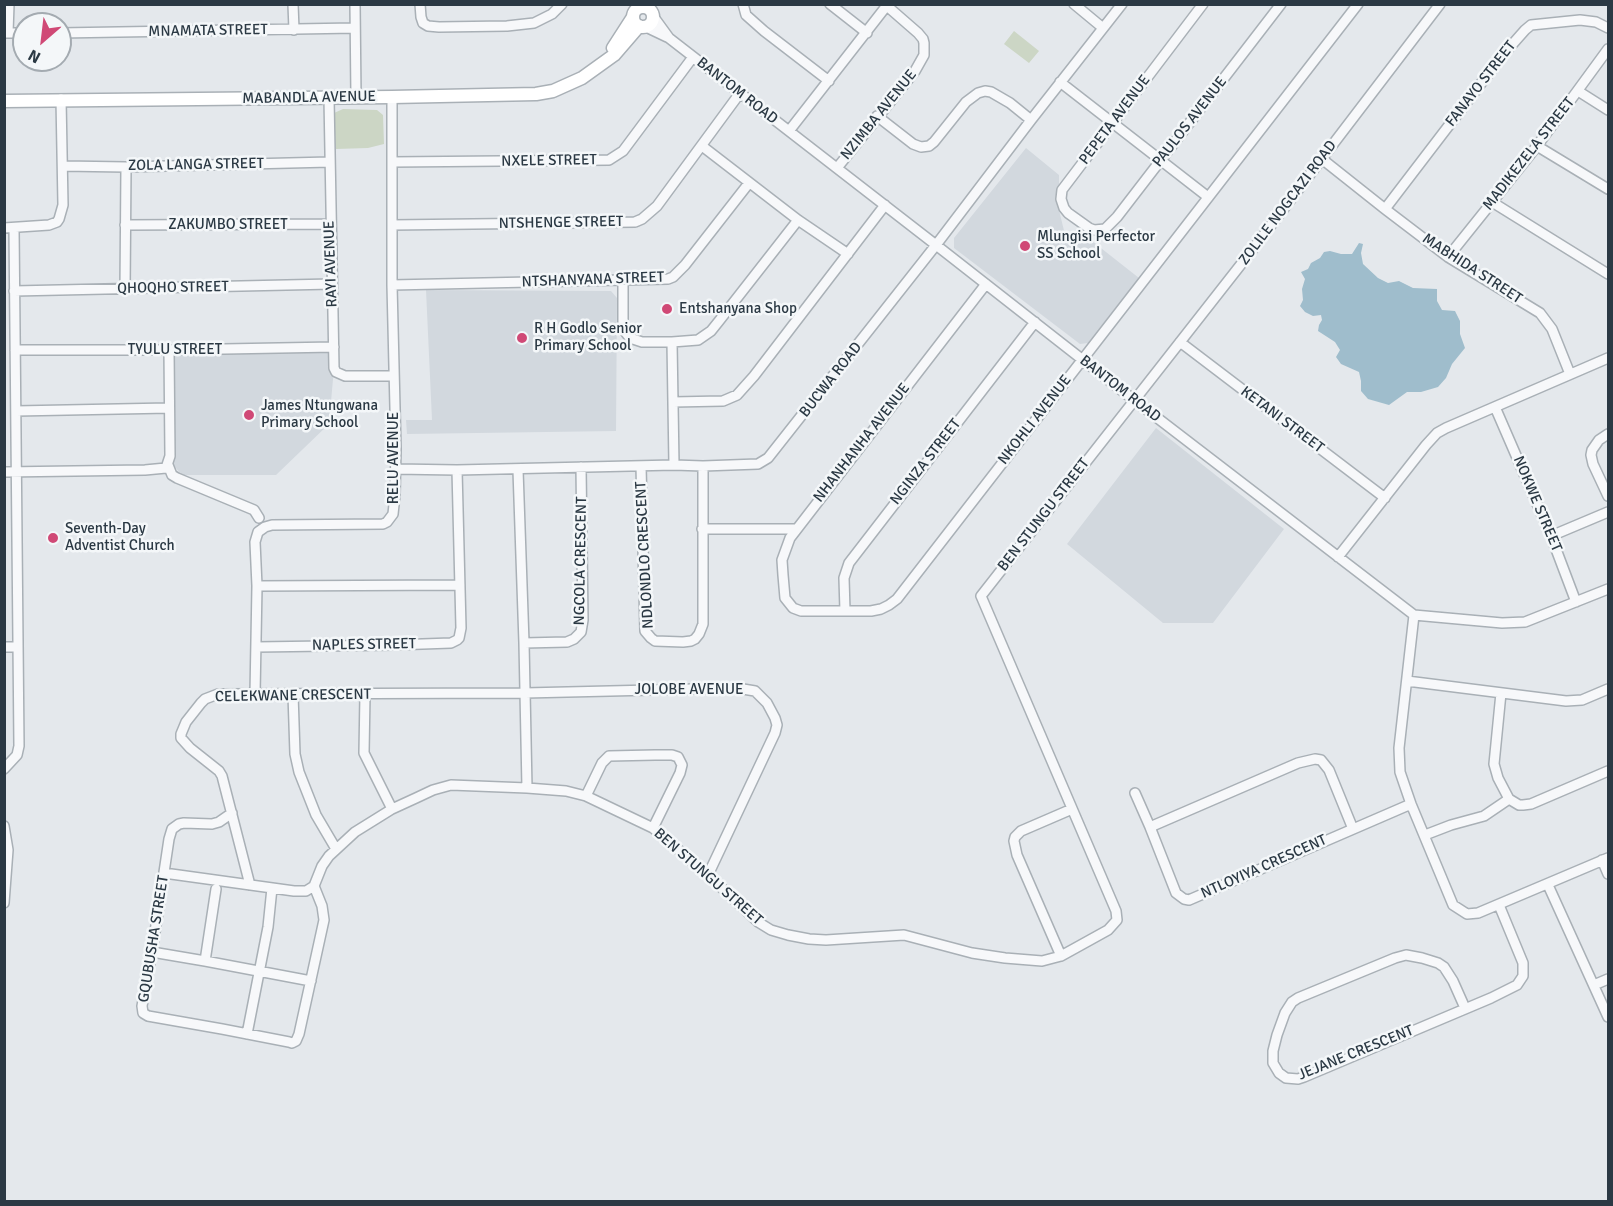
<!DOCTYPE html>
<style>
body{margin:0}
#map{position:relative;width:1613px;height:1206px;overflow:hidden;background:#e4e8ec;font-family:Signika,sans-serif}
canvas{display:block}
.frame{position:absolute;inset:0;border:6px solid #2b3944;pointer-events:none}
.north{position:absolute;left:12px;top:12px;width:60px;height:60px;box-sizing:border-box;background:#f4f7f9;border:2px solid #a4abb1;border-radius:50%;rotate:208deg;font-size:16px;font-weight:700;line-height:24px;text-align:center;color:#2b3944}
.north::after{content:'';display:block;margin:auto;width:21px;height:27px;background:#d04976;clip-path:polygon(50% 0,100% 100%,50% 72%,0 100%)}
</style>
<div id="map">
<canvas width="1613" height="1206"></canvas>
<div class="frame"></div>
<div class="north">N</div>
</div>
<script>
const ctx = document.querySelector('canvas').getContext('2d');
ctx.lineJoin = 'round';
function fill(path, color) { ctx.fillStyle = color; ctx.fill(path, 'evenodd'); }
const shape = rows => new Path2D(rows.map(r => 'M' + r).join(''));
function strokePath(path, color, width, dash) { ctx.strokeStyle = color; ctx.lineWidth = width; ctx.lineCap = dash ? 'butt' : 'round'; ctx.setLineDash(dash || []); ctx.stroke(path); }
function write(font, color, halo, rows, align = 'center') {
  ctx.font = font + ' Signika,sans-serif'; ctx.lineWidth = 5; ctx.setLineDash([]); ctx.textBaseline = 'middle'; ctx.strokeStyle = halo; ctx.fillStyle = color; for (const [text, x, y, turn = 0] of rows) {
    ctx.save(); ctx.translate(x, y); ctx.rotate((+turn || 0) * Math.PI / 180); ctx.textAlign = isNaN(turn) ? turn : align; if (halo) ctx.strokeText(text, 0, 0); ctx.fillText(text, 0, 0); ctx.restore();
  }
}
const built = shape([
 [1026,148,1059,175,1059,210,1067,243,1078,230,1139,278,1088,343,1080,344,954,248,954,238],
 [426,290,611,291,617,298,616,431,407,434,406,420,432,420],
 [334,347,334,368,329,424,276,475,182,475,174,466,170,456,169,350],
 [1156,428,1284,529,1213,623,1163,623,1067,544]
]);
const green = shape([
 [1014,31,1039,51,1029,63,1004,44],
 [343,109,377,110,383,115,384,144,368,148,336,149,333,138,335,137,334,113]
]);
const water = shape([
 [1359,243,1363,244,1361,253,1363,264,1378,278,1388,283,1399,281,1413,288,1437,289,1437,301,1442,310,1455,311,1460,321,1460,334,1465,348,1452,364,1446,378,1438,387,1421,392,1407,392,1389,405,1368,399,1361,391,1361,381,1359,372,1341,364,1336,357,1340,350,1335,342,1318,331,1319,325,1322,320,1321,315,1313,316,1305,312,1300,306,1303,300,1302,289,1305,279,1301,272,1308,269,1311,263,1320,258,1324,252,1330,251,1341,254,1352,254]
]);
const street = shape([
 [293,4,294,30],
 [355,4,356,97],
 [420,4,421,17,423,23,428,26,439,27,507,26,534,23,552,14,562,4],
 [743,4,746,15,764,31,829,81],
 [830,4,867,33],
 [1074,4,1103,28],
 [1203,4,1062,190,1061,199,1064,208,1068,213,1089,228,1094,230,1105,229,1117,217,1281,4],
 [653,16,669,38,936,245,1134,400,1414,615,1502,623,1525,622,1608,589],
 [646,27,667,37],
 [4,33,24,33],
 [8,33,9,4],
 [60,33,355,28],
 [1060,82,1208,197],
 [1578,91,1608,110],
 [329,98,334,368,336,372,345,376,394,376],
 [877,116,913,144,921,147,929,146,934,142,966,102,978,93,985,91,991,92,1010,103,1031,120],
 [789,131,888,4],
 [702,146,798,220,848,254],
 [1537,146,1608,189],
 [1322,159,1385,209,1448,257,1540,313,1552,329,1570,374],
 [392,162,609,160,623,151,693,57],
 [63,166,126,167,330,162],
 [837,168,915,71,924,55,924,43,923,39,918,33,887,6],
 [1492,202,1608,274],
 [1385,209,1502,56,1525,30,1531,25,1580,20,1596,22,1608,28],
 [125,225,330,224],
 [392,225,635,222,642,219,657,206,740,93],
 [4,228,49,225,57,222,59,219,63,205,61,99],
 [1448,257,1537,146,1608,49],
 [623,281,623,323,626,333,630,338,642,342,672,342,698,340,711,331,719,321,798,220],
 [986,284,790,538,782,560,783,575,785,598,793,608,801,611,871,611,881,609,889,605,897,599,1358,4],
 [392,285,668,279,673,277,685,265,749,183],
 [125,290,126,167],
 [14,291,332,284],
 [672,342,674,465],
 [1180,342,1385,498],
 [15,350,169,350,334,347],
 [673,402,723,401,737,395,754,376,885,205],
 [1495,407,1551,536,1576,602],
 [16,411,169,408],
 [1608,434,1599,440,1592,450,1591,455,1593,464,1608,496],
 [168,465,172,475,177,478,254,510,259,518],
 [641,466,645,631,651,638,655,641,683,642,691,641,695,639,699,634,703,624,703,466],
 [396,469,457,470,674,465,703,466,758,464,768,458,936,245,1031,120,1122,4],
 [518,470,524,643,527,788],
 [4,472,145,470,166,468,170,456,169,350],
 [702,529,795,529],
 [1551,536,1608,512],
 [1338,557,1426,445,1437,433,1446,428,1608,358],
 [257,586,460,585],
 [845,611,844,578,849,563,1035,322],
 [1414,615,1399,748,1400,772,1411,804,1453,905,1467,914,1478,913,1608,858],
 [524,643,567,642,574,639,581,632,583,620,581,467],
 [4,647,18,647],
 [257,647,394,645,451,643,457,640,459,638,461,628,457,470],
 [1407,681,1566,701,1582,700,1608,689],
 [1501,693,1494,764,1498,778,1509,799,1519,805,1523,805,1531,804,1608,771],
 [255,694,257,586,255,542,258,532,265,527,272,525,383,524,387,522,393,514,395,495,396,449,392,285,392,97],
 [293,694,295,754,299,772,316,815,336,849],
 [365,694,364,753,392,809],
 [4,769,17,755,19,746,14,228],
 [1135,793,1150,827,1176,893,1184,899,1189,900,1411,804],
 [586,796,602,763,609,756,655,755,672,755,678,757,682,765,680,773,653,828],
 [232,813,219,822,212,824,184,823,179,824,172,829,169,839,152,952,142,1006,143,1013,148,1016,222,1029,289,1042,292,1043,296,1041,299,1034,324,920,322,906,314,886],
 [4,826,8,850,4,903],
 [1150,827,1298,763,1315,759,1321,760,1329,770,1353,829],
 [1425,835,1451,825,1484,816,1509,799],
 [1602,860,1608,874],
 [164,873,294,891,306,891,314,886,322,866,329,856,355,832,392,809,416,798,433,790,451,785,527,788,566,791,586,796,653,828,708,875,758,922,771,930,788,935,809,939,826,940,904,935,972,953,1005,958,1042,961,1061,956,1108,930,1117,920,1116,911,981,596,1253,249,1440,4],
 [250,885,222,776,219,771,190,748,181,738,181,734,186,722,201,703,205,699,218,694,525,693,737,688,755,691,767,703,775,718,777,725,775,733,708,875],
 [1548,885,1608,1017],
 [152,952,205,961,311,981],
 [1061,956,1017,855,1014,841,1015,837,1021,831,1072,809],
 [205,961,216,889],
 [1594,985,1608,979],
 [1465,1008,1453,981,1444,967,1438,963,1422,958,1406,955,1395,958,1298,998,1292,1002,1285,1013,1277,1035,1273,1051,1273,1063,1279,1073,1286,1078,1298,1079,1304,1077,1491,998,1517,985,1523,976,1523,963,1499,905],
 [247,1034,268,927,272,888]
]);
const secondary = shape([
 '633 17a10 10 0 1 1 20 0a10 10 0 1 1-20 0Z',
 [613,48,633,17],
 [4,101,392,97,536,94,553,91,582,78,614,55,639,26]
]);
const markers = [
 [1025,246,6,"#d04976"],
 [667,309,6,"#d04976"],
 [522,338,6,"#d04976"],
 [249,415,6,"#d04976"],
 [53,538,6,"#d04976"]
];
const streetNames = [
 ["MNAMATA STREET",208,31,-1],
 ["FANAYO STREET",1481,84,-52],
 ["BANTOM ROAD",737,91,38],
 ["MABANDLA AVENUE",309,98,-1],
 ["NZIMBA AVENUE",879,115,-51],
 ["PEPETA AVENUE",1115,120,-53],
 ["PAULOS AVENUE",1190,122,-52],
 ["MADIKEZELA STREET",1529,154,-52],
 ["NXELE STREET",549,161,-1],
 ["ZOLA LANGA STREET",196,165,-1],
 ["ZOLILE NOGCAZI ROAD",1288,203,-53],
 ["NTSHENGE STREET",561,223,-1],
 ["ZAKUMBO STREET",228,225],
 ["RAYI AVENUE",331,264,-92],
 ["MABHIDA STREET",1472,269,33],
 ["NTSHANYANA STREET",593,280,-2],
 ["QHOQHO STREET",173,288,-1],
 ["TYULU STREET",175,350],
 ["BUCWA ROAD",831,380,-52],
 ["BANTOM ROAD",1120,389,38],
 ["NKOHLI AVENUE",1035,420,-52],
 ["KETANI STREET",1282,420,37],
 ["NHANHANHA AVENUE",862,443,-52],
 ["RELU AVENUE",394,458,-90],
 ["NGINZA STREET",926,462,-52],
 ["NOKWE STREET",1537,504,67],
 ["BEN STUNGU STREET",1044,515,-52],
 ["NDLONDLO CRESCENT",645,555,-93],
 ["NGCOLA CRESCENT",581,561,-89],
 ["NAPLES STREET",364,645,-1],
 ["JOLOBE AVENUE",689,690],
 ["CELEKWANE CRESCENT",293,696,-1],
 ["NTLOYIYA CRESCENT",1264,867,-24],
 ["BEN STUNGU STREET",708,877,41],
 ["GQUBUSHA STREET",154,939,-81],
 ["JEJANE CRESCENT",1356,1053,-22]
];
const poiNames = [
 ["Mlungisi Perfector",1037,237],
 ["SS School",1037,254],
 ["Entshanyana Shop",679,309],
 ["R H Godlo Senior",534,329],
 ["Primary School",534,346],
 ["James Ntungwana",261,406],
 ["Primary School",261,423],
 ["Seventh-Day",65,529],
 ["Adventist Church",65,546]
];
fill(built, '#d2d8de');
fill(green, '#ccd6c5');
fill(water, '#9fbdcc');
strokePath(street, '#a9b0b6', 12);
strokePath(secondary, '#a9b0b6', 15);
strokePath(street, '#f7f8fa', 9);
strokePath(secondary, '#fff', 12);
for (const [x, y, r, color] of markers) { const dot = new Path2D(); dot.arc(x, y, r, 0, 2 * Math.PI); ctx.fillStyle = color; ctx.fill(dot); strokePath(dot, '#f4f7f9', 2); }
write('15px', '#2b3944', '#f4f7f9', streetNames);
write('15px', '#2b3944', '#f4f7f9', poiNames, 'left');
</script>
